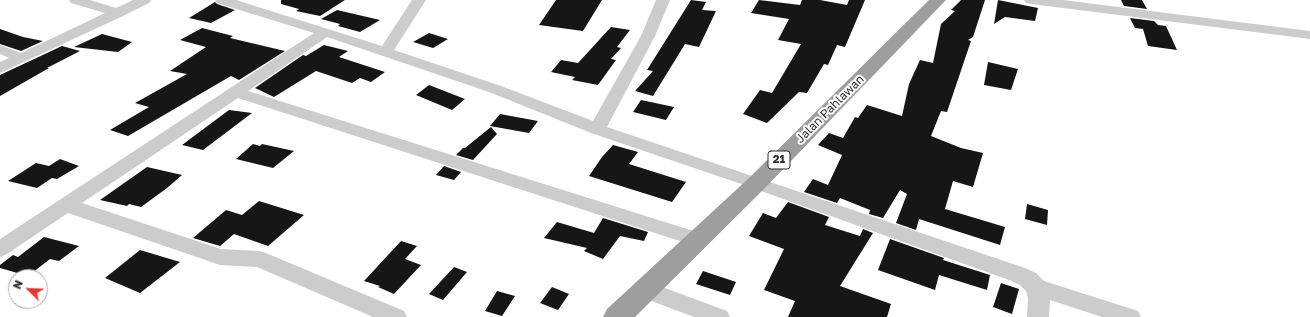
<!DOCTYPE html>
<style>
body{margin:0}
#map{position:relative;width:1310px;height:317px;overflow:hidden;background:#fff;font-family:"Golos Text",sans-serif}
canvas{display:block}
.north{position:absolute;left:8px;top:269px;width:40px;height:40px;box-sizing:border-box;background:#fff;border:1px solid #acacac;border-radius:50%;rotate:294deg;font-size:11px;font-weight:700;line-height:16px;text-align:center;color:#2f2f2f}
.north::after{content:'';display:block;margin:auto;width:14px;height:18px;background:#e53933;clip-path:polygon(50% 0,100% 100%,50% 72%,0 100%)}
</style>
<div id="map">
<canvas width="1310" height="317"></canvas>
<div class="north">N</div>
</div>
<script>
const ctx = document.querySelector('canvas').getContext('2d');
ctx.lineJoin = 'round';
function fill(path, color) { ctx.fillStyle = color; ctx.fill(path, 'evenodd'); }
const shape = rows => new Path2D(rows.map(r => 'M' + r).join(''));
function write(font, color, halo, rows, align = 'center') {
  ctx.font = font + ' "Golos Text",sans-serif'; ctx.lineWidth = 4; ctx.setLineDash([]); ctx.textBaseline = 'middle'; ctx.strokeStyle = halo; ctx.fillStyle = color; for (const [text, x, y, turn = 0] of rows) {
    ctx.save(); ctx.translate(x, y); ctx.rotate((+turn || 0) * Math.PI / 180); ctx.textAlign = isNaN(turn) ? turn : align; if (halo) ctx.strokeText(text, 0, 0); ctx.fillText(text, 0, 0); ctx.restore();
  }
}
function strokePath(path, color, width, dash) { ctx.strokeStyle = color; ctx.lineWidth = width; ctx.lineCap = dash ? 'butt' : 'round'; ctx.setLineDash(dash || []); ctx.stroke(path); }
const building = shape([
 [281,0,345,0,320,16,296,11,299,9,281,4],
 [556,0,602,0,583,31,539,25],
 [691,0,706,2,702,10,716,11,699,47,685,44,653,96,635,91,653,71,647,70],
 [759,0,800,5,802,0,820,0,847,5,849,0,865,0,845,47,837,45,828,65,824,64,807,93,799,92,767,123,743,114,760,90,772,93,801,44,778,40,789,19,751,13],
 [961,0,985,0,973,37,968,40,971,41,947,112,941,111,931,136,961,148,983,153,973,187,953,181,945,209,1005,227,1000,245,919,219,916,230,896,223,907,194,900,190,883,218,869,214,870,210,840,198,837,203,804,192,813,179,828,185,842,155,818,145,829,133,843,138,855,117,858,118,867,105,902,116,909,84,920,60,933,63,941,24,955,11,951,10],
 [998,0,1038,8,1035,21,1005,17,994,24],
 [1121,0,1142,0,1147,9,1124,6],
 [215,2,217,4,235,10,211,23,189,18],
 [337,10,380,20,360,32,338,26,340,24,321,19],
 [1130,18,1154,21,1158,25,1166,26,1177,50,1148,46,1143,29,1135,28],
 [611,27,630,30,617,47,621,48,611,59,616,60,598,85,572,80,575,77,551,72,561,60,578,63],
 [202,28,233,36,230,38,285,51,239,80,231,76,128,136,110,130,149,107,135,103,187,74,170,71,206,47,180,40],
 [0,29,23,37,43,41,21,51,0,44],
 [429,33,448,39,433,48,413,42],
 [102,34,132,42,118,52,74,47],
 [324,45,348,51,339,57,385,72,371,82,360,78,352,83,316,71,274,97,255,88,303,55,306,56],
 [62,46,80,51,47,68,49,68,0,96,0,75],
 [988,62,1018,69,1011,90,984,85],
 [429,85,465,99,452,110,416,95],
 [641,100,674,107,666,120,633,112],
 [229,110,252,113,203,150,182,145],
 [500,114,538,121,529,133,490,126],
 [491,127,497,134,473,160,456,155,463,148,465,148],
 [253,144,260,146,262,144,294,151,273,168,236,159],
 [613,145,638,152,629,164,686,182,672,202,589,176,602,157],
 [60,159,79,166,57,179,52,178,37,188,8,181,36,163,49,166],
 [444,166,461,172,454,180,436,175],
 [147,167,182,175,167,188,141,207,129,204,127,206,100,200],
 [259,201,304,215,268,246,234,234,220,246,193,238,226,210,242,215],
 [788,202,829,217,825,225,860,236,863,229,873,233,840,286,891,304,887,317,788,317,795,301,764,290,784,249,749,236,763,213,776,218],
 [1027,204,1048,210,1047,225,1025,219],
 [603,218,648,232,644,241,620,236,603,259,584,251,587,248,544,238,557,222,594,233],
 [44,237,79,246,59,261,50,259,28,276,0,268,0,265,13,255,18,257],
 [890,239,944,258,943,260,990,275,987,290,939,275,935,290,878,270],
 [401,241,417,246,405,259,421,265,394,294,378,287,380,286,364,281],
 [140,250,180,262,140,293,105,278],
 [454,267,467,272,443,300,429,294],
 [703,271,736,282,730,295,696,284],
 [1001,283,1019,289,1012,314,993,307],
 [552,287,569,294,558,310,540,303],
 [497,291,515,296,502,316,485,311]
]);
const minor = shape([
 [69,0,90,0,116,8,133,0,151,0,149,3,123,16,0,73,0,62,9,58,0,54,0,45,21,53,105,13,71,3,69,0],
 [215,0,236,0,382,46,412,0,426,0,394,50,501,86,593,121,641,36,656,0,670,0,655,36,607,127,1025,268,1036,273,1044,281,1138,311,1141,317,1102,317,1050,300,1049,317,1027,317,1028,298,1026,291,1020,285,1009,280,750,187,591,133,489,92,327,37,248,91,703,234,706,239,703,244,696,246,689,244,238,98,82,203,221,249,259,251,266,253,404,311,407,317,373,317,257,267,220,265,68,213,7,254,0,257,0,239,314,33,217,3,215,0],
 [1024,0,1063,0,1310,31,1310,39,1031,4,1026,3,1024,0],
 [646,281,727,311,730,317,694,317,638,296,635,290,638,284,646,281]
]);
const trunk = shape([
 [929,0,946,0,765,188,635,317,603,317,607,309,749,178,929,0]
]);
const shields = [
 [779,160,22]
];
const shieldNames = [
 ["21",779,160]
];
const streetNames = [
 ["Jalan Pahlawan",830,109,-45]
];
fill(building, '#161616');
fill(minor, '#ccc');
fill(trunk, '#9e9e9e');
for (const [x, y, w] of shields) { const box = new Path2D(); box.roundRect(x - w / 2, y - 9, w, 18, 3); ctx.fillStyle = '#fff'; ctx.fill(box); strokePath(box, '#2f2f2f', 1); }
write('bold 11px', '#2f2f2f', null, shieldNames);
write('12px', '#2f2f2f', '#fff', streetNames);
</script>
